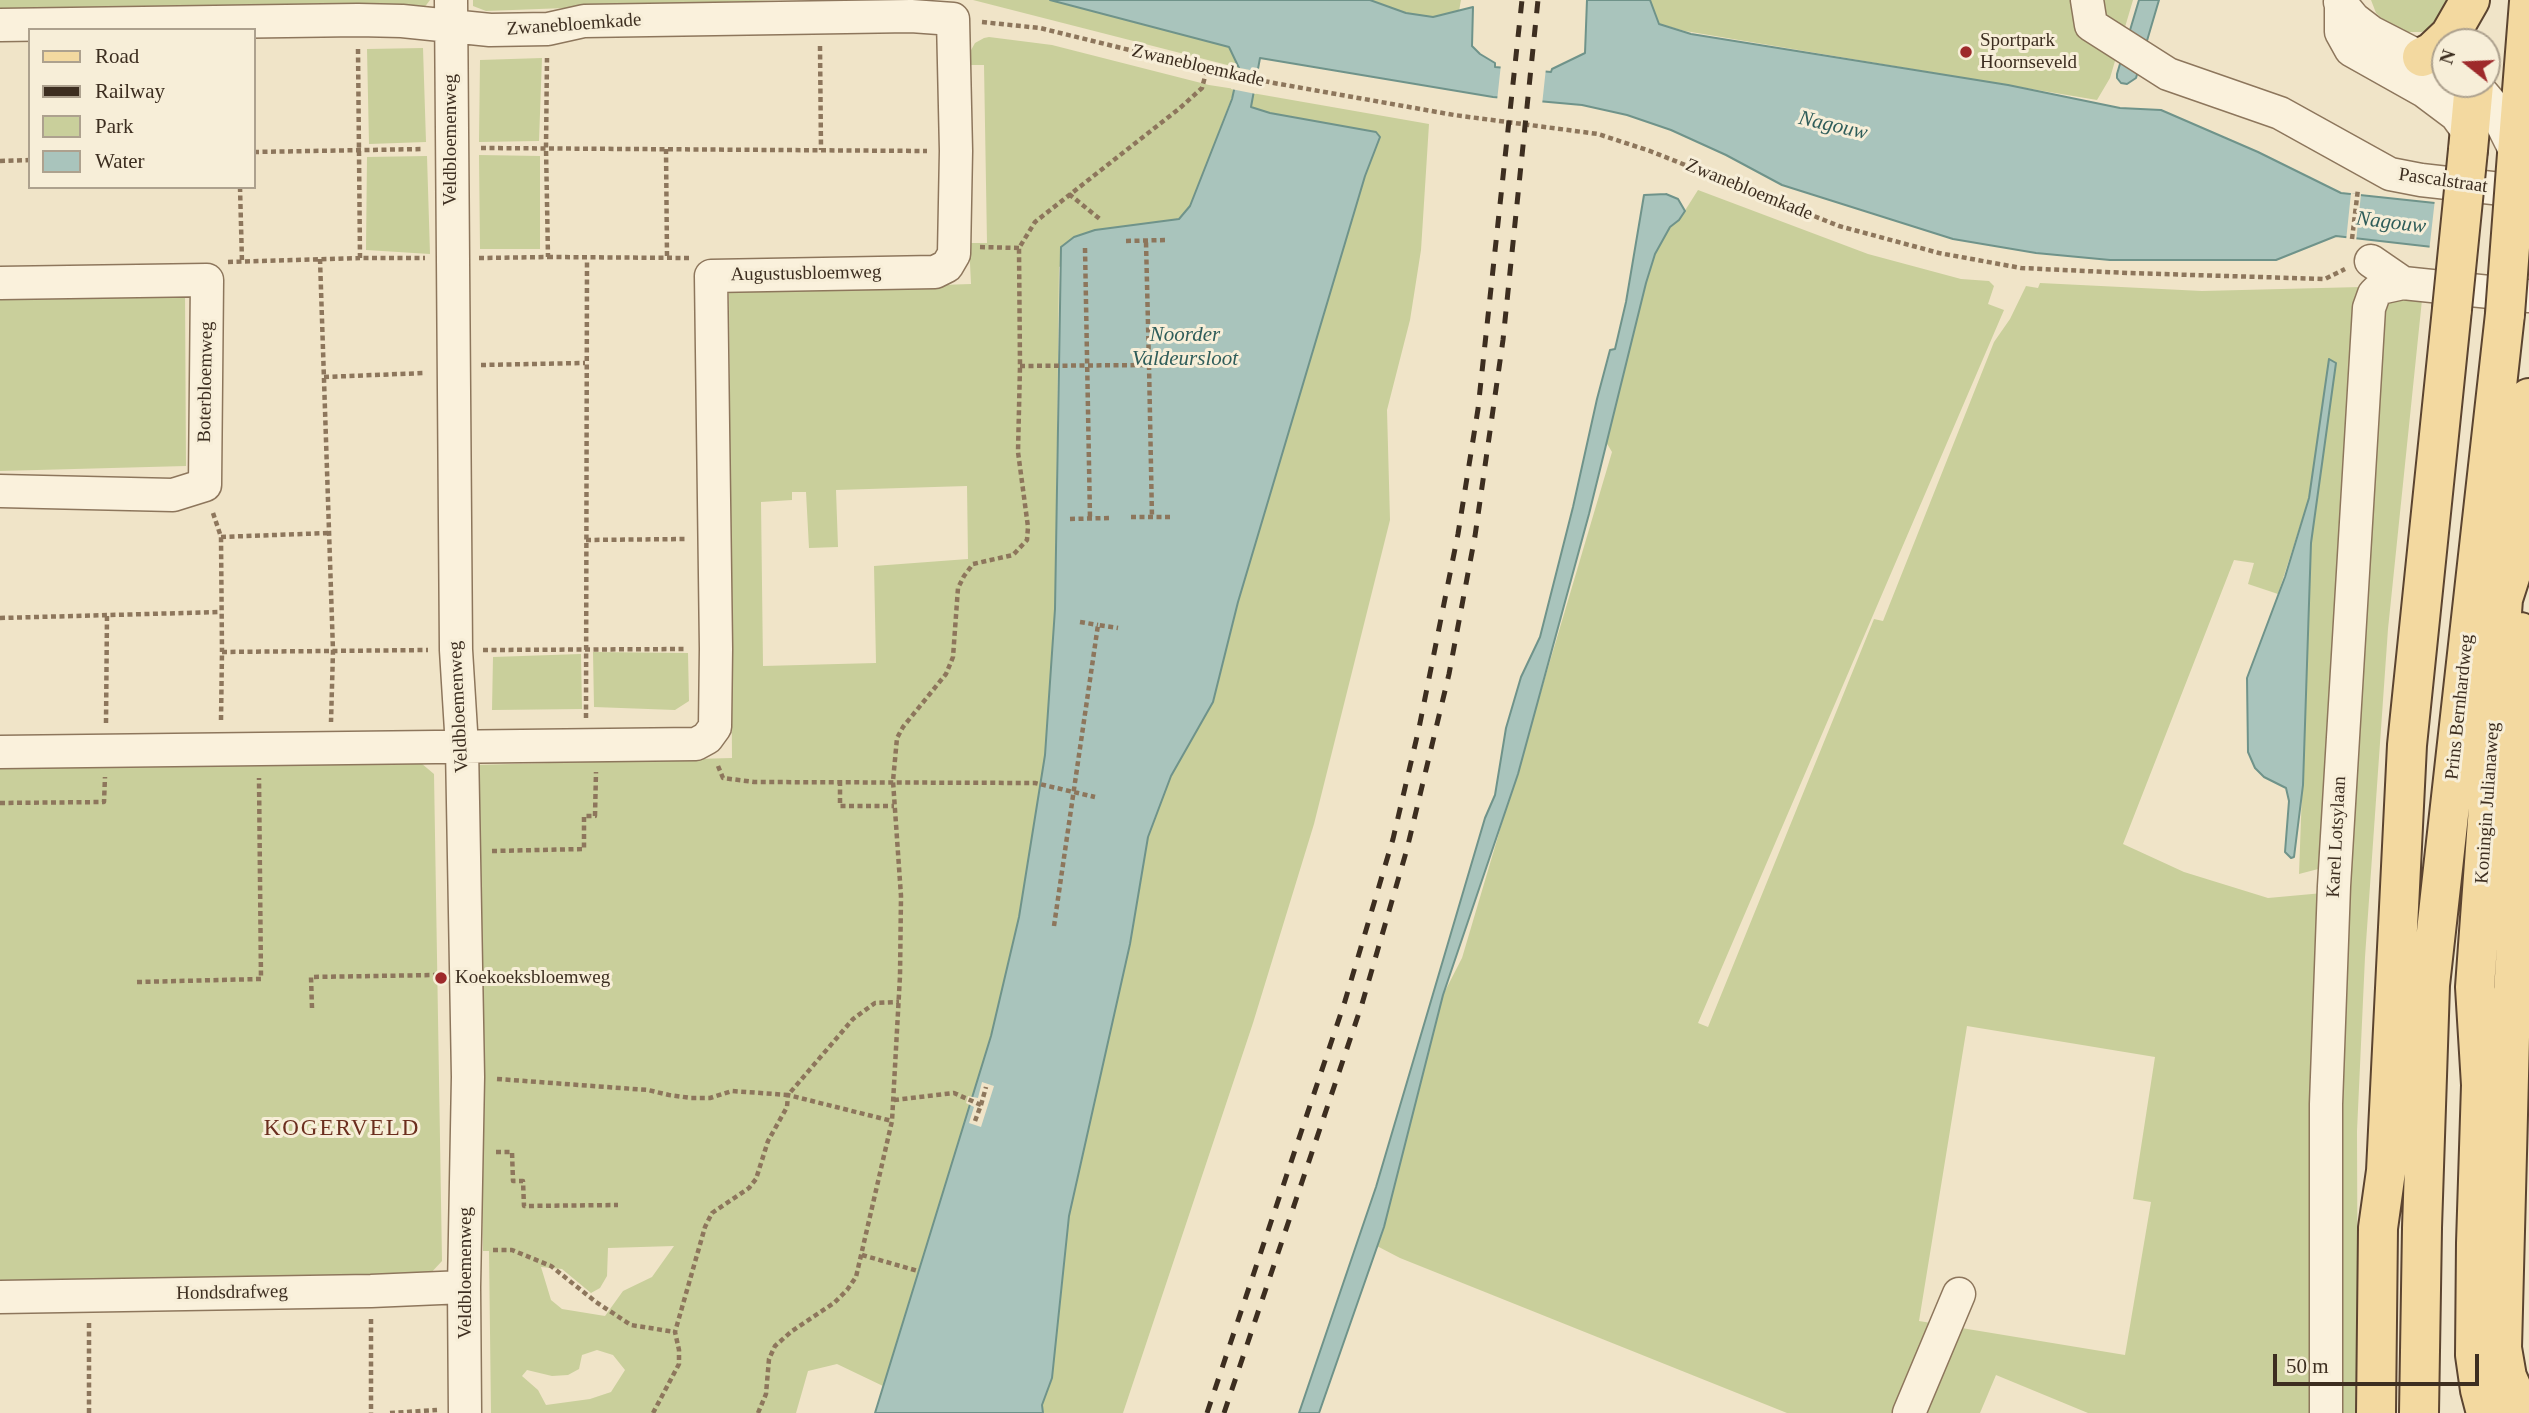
<!DOCTYPE html>
<style>
body{margin:0}
#map{position:relative;width:2529px;height:1413px;overflow:hidden;background:#f0e4c8;font-family:Georgia,serif}
canvas{display:block}
.legend{position:absolute;left:28px;top:28px;width:228px;height:161px;box-sizing:border-box;background:#f7eed8;border:2px solid #ada18e;margin:0;padding:9px 12px;list-style:none;font-size:21px;color:#3d2e20}
.legend li{display:flex;align-items:center;gap:14px;height:35px}
.legend b{width:35px;border:2px solid #ada18e}
.north{position:absolute;left:2431px;top:28px;width:70px;height:70px;box-sizing:border-box;background:#f7eed8;border:2px solid #ada18e;border-radius:50%;rotate:288deg;font-size:19px;font-weight:700;line-height:28px;text-align:center;color:#3d2e20}
.north::after{content:'';display:block;margin:auto;width:24px;height:32px;background:#9e2a2b;clip-path:polygon(50% 0,100% 100%,50% 72%,0 100%)}
.scale{position:absolute;left:2273px;top:1354px;width:206px;height:32px;box-sizing:border-box;border:4px solid #3d2e20;border-top:0;padding-left:9px;font-size:21px;line-height:24px;white-space:nowrap;color:#3d2e20;-webkit-text-stroke:5px #f7eed8;paint-order:stroke}
</style>
<div id="map">
<canvas width="2529" height="1413"></canvas>
<ul class="legend">
<li><b style="height:9px;background:#f3d9a0"></b>Road</li>
<li><b style="height:9px;background:#3d2e20"></b>Railway</li>
<li><b style="height:19px;background:#c9cf9b"></b>Park</li>
<li><b style="height:19px;background:#a9c4bc"></b>Water</li>
</ul>
<div class="north">N</div>
<div class="scale">50 m</div>
</div>
<script>
const ctx = document.querySelector('canvas').getContext('2d');
ctx.lineJoin = 'round';
function fill(path, color) { ctx.fillStyle = color; ctx.fill(path, 'evenodd'); }
const shape = rows => new Path2D(rows.map(r => 'M' + r).join(''));
function strokePath(path, color, width, dash) { ctx.strokeStyle = color; ctx.lineWidth = width; ctx.lineCap = dash ? 'butt' : 'round'; ctx.setLineDash(dash || []); ctx.stroke(path); }
function write(font, color, halo, rows, align = 'center') {
  ctx.font = font + ' Georgia,serif'; ctx.lineWidth = 6; ctx.setLineDash([]); ctx.textBaseline = 'middle'; ctx.strokeStyle = halo; ctx.fillStyle = color; for (const [text, x, y, turn = 0] of rows) {
    ctx.save(); ctx.translate(x, y); ctx.rotate((+turn || 0) * Math.PI / 180); ctx.textAlign = isNaN(turn) ? turn : align; if (halo) ctx.strokeText(text, 0, 0); ctx.fillText(text, 0, 0); ctx.restore();
  }
}
const green = shape([
 [0,0,430,0,424,8,0,17],
 [473,0,777,0,486,11,473,6],
 [973,0,1050,0,1151,25,1229,47,1239,68],
 [1370,0,1461,0,1459,11,1433,17,1406,13],
 [1650,0,2133,0,2110,78,2097,100,1685,31,1659,24],
 [2371,0,2452,0,2438,25,2422,32,2406,32,2388,24,2376,13],
 [989,37,1052,45,1209,85,1235,89,1190,207,1179,219,1158,223,1059,267,1055,609,1045,755,1019,917,991,1036,883,1386,837,1364,808,1371,796,1413,491,1413,489,1251,483,1251,475,765,732,758,729,292,971,284,969,243,987,243,984,65,971,65,970,52,975,43,984,38],
 [967,486,968,559,874,566,876,663,763,666,761,502,792,500,792,492,806,492,809,548,838,547,836,490],
 [674,1246,652,1277,623,1291,605,1316,562,1309,551,1300,541,1267,562,1269,591,1293,600,1288,607,1276,608,1248],
 [597,1350,613,1355,625,1370,611,1392,590,1399,546,1405,538,1390,522,1376,527,1370,552,1376,568,1375,579,1369,582,1355],
 [423,48,426,142,369,144,367,49],
 [542,58,539,141,479,142,480,60],
 [1252,93,1429,124,1421,250,1410,320,1387,410,1390,520,1314,824,1253,1023,1123,1413,1043,1413,1042,1405,1052,1378,1069,1216,1130,944,1148,837,1171,776,1213,702,1238,602,1365,176,1380,137,1270,113,1251,107],
 [479,155,540,156,540,249,480,249],
 [427,156,430,254,366,250,367,157],
 [1698,190,1868,254,1961,279,1989,281,1994,286,1988,304,2004,310,1698,1023,1708,1027,1874,619,1883,621,1994,342,2010,319,2026,286,2038,288,2040,283,2202,291,2361,287,2322,868,2299,874,2311,543,2336,364,2329,360,2309,498,2278,594,2248,584,2254,563,2234,560,2123,844,2184,872,2268,898,2323,893,2313,1413,2088,1413,1996,1375,1980,1413,1787,1413,1400,1258,1375,1245,1384,1227,1443,995,1462,958,1612,452,1606,442,1646,283,1655,254,1670,227,1679,220],
 [1967,1026,2155,1057,2133,1199,2151,1202,2125,1355,1919,1321],
 [2423,290,2388,629,2365,957,2357,1131,2358,1413,2338,1413,2334,1191,2351,763,2385,300],
 [185,293,186,466,0,471,0,298],
 [593,652,688,653,689,701,675,710,594,707],
 [581,654,582,709,492,710,493,657],
 [415,758,434,774,442,1261,429,1275,0,1282,0,766]
]);
const water = shape([
 [1050,0,1370,0,1406,13,1433,17,1473,7,1472,46,1480,54,1495,63,1495,67,1551,72,1552,69,1585,53,1587,0,1650,0,1659,24,1691,34,2008,85,2120,108,2161,110,2258,152,2341,193,2529,213,2529,258,2336,236,2276,260,2110,260,2036,253,1953,239,1782,185,1726,155,1671,130,1627,115,1582,105,1493,97,1260,58,1251,107,1270,113,1376,132,1380,137,1365,176,1238,602,1213,702,1171,776,1148,837,1130,944,1069,1216,1052,1378,1042,1405,1043,1413,875,1413,991,1036,1019,917,1045,755,1055,609,1061,247,1074,237,1095,230,1179,219,1190,206,1232,99,1239,68,1229,47,1050,0],
 [2139,0,2159,0,2136,78,2127,84,2121,83,2117,78,2117,74,2139,0],
 [1666,194,1678,199,1685,211,1679,220,1670,227,1655,254,1646,283,1589,514,1518,774,1443,995,1384,1227,1319,1413,1299,1413,1376,1187,1485,818,1495,795,1506,728,1521,677,1540,637,1573,507,1597,399,1610,350,1615,349,1626,302,1644,195,1666,194],
 [2329,359,2336,363,2311,543,2303,785,2294,857,2291,858,2285,852,2289,801,2286,788,2264,777,2255,768,2248,752,2247,678,2285,577,2309,498,2329,359]
]);
const pier = shape([
 [1501,64,1546,68,1542,105,1497,101],
 [1235,67,1260,72,1256,94,1231,89],
 [2351,193,2361,194,2356,242,2346,241],
 [2435,199,2529,209,2529,262,2429,252],
 [982,1082,994,1086,981,1127,969,1123,974,1107,966,1103,968,1096,978,1098]
]);
const path = shape([
 [982,22,1040,28,1219,72,1274,83,1454,115,1598,134,1650,151,1839,226,1939,253,2021,268,2128,273,2325,279,2345,269],
 [820,46,821,150],
 [358,49,360,258,425,258],
 [481,148,927,151],
 [666,149,667,257],
 [254,152,423,149],
 [0,161,30,160],
 [240,187,242,262],
 [1069,194,1101,220],
 [2352,239,2358,189],
 [1126,241,1165,240],
 [980,247,1019,248],
 [1085,248,1090,518],
 [548,257,690,258],
 [479,258,548,257,546,148,547,58],
 [320,259,333,651,331,722],
 [228,262,360,258],
 [481,365,585,363],
 [1149,365,1152,518],
 [1020,366,1149,365,1146,242],
 [324,377,425,373],
 [213,513,221,537,222,652],
 [1131,517,1170,517],
 [1070,519,1109,518],
 [221,537,329,533],
 [586,540,687,539],
 [0,618,221,612],
 [1080,622,1098,625],
 [483,650,687,649],
 [586,718,587,259],
 [221,720,222,652,428,650],
 [106,723,107,614],
 [718,766,723,778,754,782,1035,783,1095,797],
 [840,781,840,806,894,806],
 [0,803,104,802,105,777],
 [492,851,584,849,584,816,595,816,596,772],
 [1054,926,1098,625,1118,628],
 [137,982,261,979,259,778],
 [312,1008,311,977,437,975],
 [497,1079,648,1090,669,1095,691,1098,710,1098,732,1091,788,1095,853,1019,875,1003,899,1002],
 [894,1100,954,1093,981,1105,975,1121],
 [981,1105,986,1087],
 [496,1152,512,1152,513,1181,523,1181,524,1206,618,1205],
 [493,1250,512,1250,551,1266,596,1302,631,1325,675,1332],
 [862,1255,918,1271],
 [371,1319,371,1413],
 [89,1413,89,1323],
 [390,1413,437,1410],
 [653,1413,679,1364,679,1350,675,1332,705,1227,712,1213,749,1188,756,1179,768,1141,787,1107,788,1095,892,1121],
 [758,1413,766,1394,769,1359,775,1346,792,1331,834,1303,847,1290,856,1277,892,1121,900,976,901,896,893,781,897,738,903,727,946,674,953,657,958,588,964,576,973,564,1013,555,1027,540,1028,527,1018,452,1020,366,1019,248,1035,222,1180,108,1202,88,1207,69]
]);
const minor = shape([
 [451,0,456,650,462,747,468,1077,464,1287,465,1413],
 [2087,0,2091,25,2168,74,2280,113,2390,174,2421,180,2529,192],
 [2341,0,2341,32,2351,50,2424,91,2456,115,2469,133],
 [2340,2,2354,19,2371,32,2445,70],
 [0,25,358,20,402,21,490,30,548,29,584,21,911,16,953,19,956,151,954,254,947,266,935,272,711,276,716,649,715,727,707,738,696,744,0,752],
 [2469,84,2482,93,2493,106,2517,154],
 [2371,261,2403,283],
 [0,283,207,280,205,485,173,495,0,491],
 [0,1297,371,1291,464,1287],
 [1909,1413,1959,1294],
 [2326,1413,2326,1104,2334,886,2369,308,2374,294,2380,288,2403,283,2529,296]
]);
const major = shape([
 [2422,57,2432,52,2450,35,2470,0],
 [2468,150,2474,84],
 [2517,154,2529,2],
 [2520,632,2527,781,2510,1037,2502,1348,2507,1377,2523,1413],
 [2376,1413,2378,1228,2386,1171,2407,745,2452,309],
 [2419,1413,2422,1228,2430,985,2505,314],
 [2486,1413,2480,1390,2475,1355,2476,1243,2481,1085,2475,987,2503,599,2512,571,2529,398]
]);
const rail = shape([
 [1207,1413,1345,1001,1393,839,1419,728,1458,534,1478,409,1522,0],
 [1224,1413,1362,1004,1407,849,1449,674,1475,536,1503,340,1538,0]
]);
const majorBridge = shape([
 [2452,309,2468,150],
 [2505,314,2517,154]
]);
const markers = [
 [1966,52,7,"#9e2a2b"],
 [441,978,7,"#9e2a2b"]
];
const streetNames = [
 ["Zwanebloemkade",574,25,-4],
 ["Zwanebloemkade",1198,66,13],
 ["Veldbloemenweg",451,140,-90],
 ["Pascalstraat",2443,181,8],
 ["Zwanebloemkade",1749,190,22],
 ["Augustusbloemweg",806,274,-1],
 ["Boterbloemweg",206,382,-89],
 ["Veldbloemenweg",459,707,-93],
 ["Prins Bernhardweg",2460,707,-84],
 ["Koningin Julianaweg",2488,803,-86],
 ["Karel Lotsylaan",2337,837,-87],
 ["Veldbloemenweg",466,1273,-90],
 ["Hondsdrafweg",232,1293,-1]
];
const poiNames = [
 ["Sportpark",1980,41],
 ["Hoornseveld",1980,63],
 ["Koekoeksbloemweg",455,978]
];
const waterNames = [
 ["Nagouw",1833,126,13],
 ["Nagouw",2391,223,7],
 ["Noorder",1185,335],
 ["Valdeursloot",1185,359]
];
const quarterNames = [
 ["KOGERVELD",342,1129]
];
fill(green, '#c9cf9b');
fill(water, '#a9c4bc');
strokePath(water, '#6f938a', 2);
fill(pier, '#f0e4c8');
strokePath(minor, '#8d765c', 35);
strokePath(major, '#5b4430', 42);
strokePath(path, '#8d765c', 4.5, [5, 3.5]);
strokePath(minor, '#faf1dc', 32);
strokePath(major, '#f3d9a0', 38);
strokePath(rail, '#3d2e20', 5, [12, 12]);
strokePath(majorBridge, '#5b4430', 42, []);
strokePath(majorBridge, '#f3d9a0', 38);
for (const [x, y, r, color] of markers) { const dot = new Path2D(); dot.arc(x, y, r, 0, 2 * Math.PI); ctx.fillStyle = color; ctx.fill(dot); strokePath(dot, '#f7eed8', 2.5); }
write('19px', '#3d2e20', '#f7eed8', streetNames);
write('19px', '#3d2e20', '#f7eed8', poiNames, 'left');
write('italic 21px', '#2f5d5a', '#f7eed8', waterNames);
ctx.letterSpacing = '2px';
write('23px', '#6b2e1e', '#f7eed8', quarterNames);
ctx.letterSpacing = '0px';
</script>
